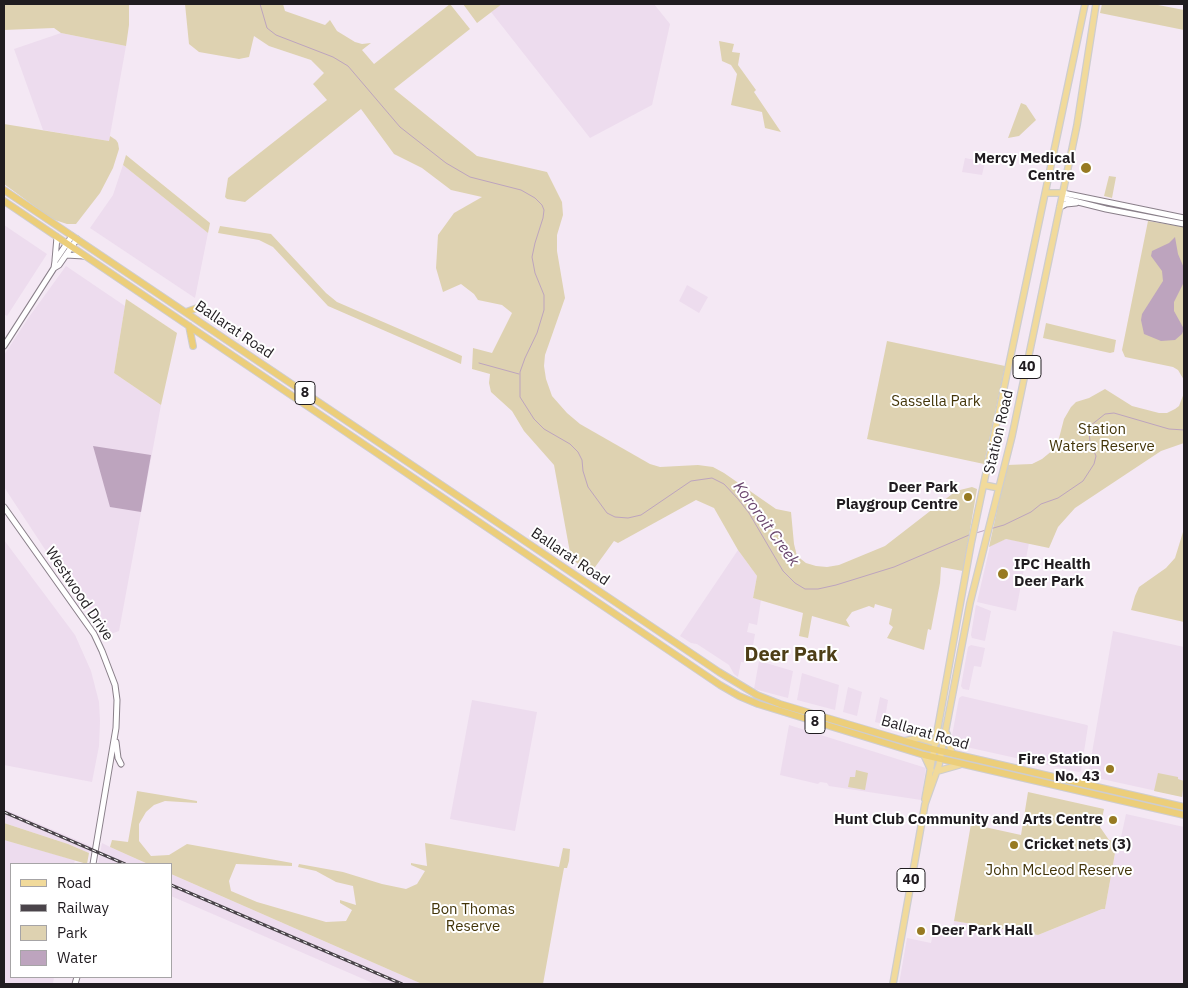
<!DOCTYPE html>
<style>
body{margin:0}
#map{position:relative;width:1188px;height:988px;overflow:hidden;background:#f4e8f4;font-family:"IBM Plex Sans",sans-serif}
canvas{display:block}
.frame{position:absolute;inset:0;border:5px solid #201c20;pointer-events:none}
.legend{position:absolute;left:10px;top:863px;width:162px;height:115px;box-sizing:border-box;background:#fff;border:1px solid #a6a4a6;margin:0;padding:6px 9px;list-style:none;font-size:15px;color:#201c20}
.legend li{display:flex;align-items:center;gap:10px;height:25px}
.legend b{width:25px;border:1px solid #a6a4a6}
</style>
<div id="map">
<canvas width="1188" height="988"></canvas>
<div class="frame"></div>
<ul class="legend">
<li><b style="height:6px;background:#f1da9b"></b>Road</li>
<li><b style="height:6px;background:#4a444a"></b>Railway</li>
<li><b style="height:14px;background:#ded2b1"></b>Park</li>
<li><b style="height:14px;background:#bda4be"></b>Water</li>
</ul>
</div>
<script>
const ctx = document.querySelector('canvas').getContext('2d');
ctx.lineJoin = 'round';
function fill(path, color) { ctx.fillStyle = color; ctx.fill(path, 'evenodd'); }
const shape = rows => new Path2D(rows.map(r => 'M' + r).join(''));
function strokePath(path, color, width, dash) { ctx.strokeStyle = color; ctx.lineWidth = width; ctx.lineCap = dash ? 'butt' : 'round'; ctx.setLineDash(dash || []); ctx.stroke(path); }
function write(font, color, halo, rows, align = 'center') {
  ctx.font = font + ' "IBM Plex Sans",sans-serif'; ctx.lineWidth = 4; ctx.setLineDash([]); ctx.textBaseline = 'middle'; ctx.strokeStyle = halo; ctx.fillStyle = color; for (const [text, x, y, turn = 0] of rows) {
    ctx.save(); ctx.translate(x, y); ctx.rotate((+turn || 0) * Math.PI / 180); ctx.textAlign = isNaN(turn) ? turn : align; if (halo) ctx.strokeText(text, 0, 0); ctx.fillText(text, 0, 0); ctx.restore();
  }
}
const built = shape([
 [502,4,654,4,670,24,652,105,590,138,491,12],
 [61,33,126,46,109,141,43,130,14,49],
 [965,158,985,162,982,175,962,172],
 [123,165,208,233,195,298,90,228,113,195],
 [4,225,47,254,7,316,4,314],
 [66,266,125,306,114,373,161,405,119,631,108,635,50,557,4,487,4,355,29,317],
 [687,285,708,297,699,313,679,301],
 [1006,539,1029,543,1016,611,977,602,990,546],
 [4,540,75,635,91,671,99,702,100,721,99,746,92,782,4,765],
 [738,550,757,576,753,598,761,600,757,625,749,623,747,632,755,634,750,663,741,662,738,677,734,674,729,665,697,644,691,643,680,636],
 [976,605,991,611,985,641,972,638,971,635],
 [1113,631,1184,647,1184,797,1088,776],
 [971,645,985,648,981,667,974,666,969,690,963,689,961,686,968,647],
 [759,661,793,671,788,698,754,689],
 [802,673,839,685,835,710,797,700],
 [848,687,862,692,857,716,843,712],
 [962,696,1087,725,1088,726,1081,771,1079,772,953,744,951,741,959,698],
 [880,697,888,700,884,724,875,722],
 [472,700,537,712,515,831,450,819],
 [789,725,926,768,921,800,829,786,827,783,820,782,818,784,780,775],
 [4,809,91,846,89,853,68,844,4,823],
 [1126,814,1184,827,1184,984,899,984,907,938,931,943,935,924,953,928,954,921,1038,935,1102,909,1105,909,1117,842,1120,842],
 [4,840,75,860,74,864,11,864,11,977,54,977,53,984,4,984],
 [102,843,110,847,148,864,98,864],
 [171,874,422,984,375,984,171,896]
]);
const green = shape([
 [4,4,129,4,129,25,126,46,61,33,54,28,4,30],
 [185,4,283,4,285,11,325,25,330,20,337,31,355,42,362,44,371,43,362,50,374,64,450,4,470,29,394,89,477,156,547,172,562,202,563,215,557,235,557,251,565,298,545,355,544,366,546,379,552,396,567,413,580,424,650,464,660,467,698,465,713,467,724,473,776,509,791,512,794,544,797,556,806,563,816,566,827,567,839,565,885,546,956,491,972,487,977,489,963,571,941,567,940,583,931,630,928,629,924,650,887,638,893,627,889,624,892,609,875,604,874,608,869,606,852,612,846,620,850,627,812,616,808,638,799,636,803,613,753,598,757,576,738,550,714,508,696,500,618,543,614,541,590,574,571,558,554,465,524,431,512,411,491,392,489,383,490,374,472,369,473,348,492,353,512,313,502,305,478,300,474,294,461,284,443,292,436,268,438,235,454,213,482,197,451,190,422,168,394,154,361,109,245,202,227,199,225,197,228,178,327,100,313,84,324,73,311,60,269,46,254,36,249,57,239,59,199,52,189,44],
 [463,4,502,4,477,23],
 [1102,4,1153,4,1184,10,1184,30,1100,13],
 [719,41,734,44,732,52,740,53,738,65,756,90,754,92,781,132,765,128,762,112,731,105,737,74,731,65,722,61],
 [1021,103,1026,105,1036,120,1019,136,1008,138],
 [4,124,109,141,110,136,116,140,118,143,119,149,113,168,100,193,76,224,67,224,52,219,4,184],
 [126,155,210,223,208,233,123,165],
 [1109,176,1116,177,1112,198,1104,196],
 [1148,221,1184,227,1184,380,1178,370,1173,367,1125,357,1122,350],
 [220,226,271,234,326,293,337,302,462,356,461,364,328,306,273,247,259,240,218,233],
 [126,299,177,333,161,405,114,373],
 [1046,323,1116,340,1114,352,1110,353,1043,338],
 [887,341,1005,366,984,464,867,439],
 [1105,389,1132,406,1159,413,1167,413,1175,409,1179,406,1184,393,1184,443,1161,451,1075,508,1058,527,1049,548,1006,539,989,547,1007,465,1032,464,1042,459,1053,450,1058,442,1064,419,1071,407,1076,402,1089,398],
 [1183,532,1184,532,1184,622,1131,610,1135,596,1139,587,1166,568,1175,558],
 [856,770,868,773,865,790,848,787,850,777,855,777],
 [1158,773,1178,777,1178,779,1184,781,1182,797,1154,791],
 [137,791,197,801,197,803,165,801,154,805,146,812,139,824,139,841,151,856,169,855,187,844,292,863,292,866,236,864,229,881,231,891,257,902,326,922,346,921,352,910,340,903,340,900,356,905,353,886,336,882,316,871,298,867,299,864,343,872,382,884,406,889,417,884,425,871,411,865,411,863,427,866,425,843,559,867,563,848,570,849,569,861,567,868,564,868,558,900,543,984,422,984,171,874,171,864,148,864,110,847,112,840,128,842],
 [1028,792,1104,809,1100,827,1109,840,1117,842,1105,909,1102,909,1038,935,954,921,971,824,1021,835],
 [4,823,68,844,89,853,87,864,4,840]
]);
const water = shape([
 [1175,237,1178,254,1184,268,1184,282,1174,302,1174,311,1184,329,1182,334,1175,340,1161,341,1144,334,1141,320,1142,314,1163,281,1162,271,1151,256,1152,251,1169,243],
 [93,446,151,455,141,512,110,507]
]);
const stream = shape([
 [260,4,267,28,276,35,333,57,348,66,400,127,446,163,470,177,521,190,535,198,542,205,544,210,543,218,535,243,532,257,535,273,544,295,544,310,537,333,525,358,520,372,520,397,534,419,544,429,570,444,578,452,582,460,583,471,588,487,607,513,615,517,628,518,641,515,691,481,712,478,724,484,738,499,749,513,783,571,795,583,805,589,818,589,836,585,894,567,969,535],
 [479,363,519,374],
 [990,529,1004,525,1031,512,1041,504,1058,498,1083,481,1094,464,1096,456,1090,442,1089,431,1090,426,1105,414,1114,413,1169,429,1184,430],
 [976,533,986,530]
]);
const secondary = shape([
 [1063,193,1184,218],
 [1062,198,1106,209,1184,224],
 [1060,207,1066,204,1076,203],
 [66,255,84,256],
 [55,260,57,237],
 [54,268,59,265,77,239],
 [4,346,54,268,55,261,72,236],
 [4,507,94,634,102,651,115,685,117,700,116,728,93,864],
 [116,742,118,758,121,764],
 [75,984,77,977]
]);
const primary = shape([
 [1046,193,1063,193],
 [984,485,999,488],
 [947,734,952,754],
 [904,741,919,738,936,743],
 [924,755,931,770],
 [938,771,959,765],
 [925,799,971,544,1085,4],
 [893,984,925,804,939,765,970,603,1012,436,1077,125,1096,4]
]);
const trunk = shape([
 [4,190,719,672,757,695,780,704,928,748,1184,807],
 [4,201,720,685,739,696,758,704,924,755,1184,815],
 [186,312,200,307],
 [189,326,193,346]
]);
const rail = shape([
 [4,812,125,864],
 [171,885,402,984]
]);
const markers = [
 [1086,168,6,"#977a22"],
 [968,497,5,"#977a22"],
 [1003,574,6,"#977a22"],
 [1110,769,5,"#977a22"],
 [1113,820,5,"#977a22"],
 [1014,845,5,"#977a22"],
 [921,931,5,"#977a22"]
];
const shields = [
 [1027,367,28],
 [305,393,20],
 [815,722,20],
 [911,880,28]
];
const shieldNames = [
 ["40",1027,367],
 ["8",305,393],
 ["8",815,722],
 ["40",911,880]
];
const poiNames = [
 ["Mercy Medical",1075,159],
 ["Centre",1075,176],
 ["Deer Park",958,488],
 ["Playgroup Centre",958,505],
 ["IPC Health",1014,565,"left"],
 ["Deer Park",1014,582,"left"],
 ["Fire Station",1100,760],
 ["No. 43",1100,777],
 ["Hunt Club Community and Arts Centre",1103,820],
 ["Cricket nets (3)",1024,845,"left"],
 ["Deer Park Hall",931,931,"left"]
];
const streetNames = [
 ["Ballarat Road",234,330,34],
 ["Station Road",999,432,-77],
 ["Ballarat Road",570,557,34],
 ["Westwood Drive",79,594,56],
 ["Ballarat Road",925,733,16]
];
const parkNames = [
 ["Sassella Park",936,402],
 ["Station",1102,430],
 ["Waters Reserve",1102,447],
 ["John McLeod Reserve",1059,871],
 ["Bon Thomas",473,910],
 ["Reserve",473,927]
];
const waterNames = [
 ["Kororoit Creek",766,524,54]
];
const districtNames = [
 ["Deer Park",791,655]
];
fill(built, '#eddcee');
fill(green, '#ded2b1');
fill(water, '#bda4be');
strokePath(stream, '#bda4be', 1);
strokePath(secondary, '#897f89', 7);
strokePath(primary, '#cecdce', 8);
strokePath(trunk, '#cecdce', 8);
strokePath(secondary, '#fff', 5);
strokePath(primary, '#f1da9b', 5.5);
strokePath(trunk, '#ecce7a', 6);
strokePath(rail, '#4a444a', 3);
strokePath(rail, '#fff', 1, [4]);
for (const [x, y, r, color] of markers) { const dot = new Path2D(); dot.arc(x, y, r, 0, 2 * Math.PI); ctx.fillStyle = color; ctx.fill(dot); strokePath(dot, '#fff', 2); }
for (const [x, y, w] of shields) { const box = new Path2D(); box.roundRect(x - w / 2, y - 11.5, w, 23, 4); ctx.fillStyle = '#fff'; ctx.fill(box); strokePath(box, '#201c20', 1); }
write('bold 14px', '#201c20', null, shieldNames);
write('bold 15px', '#201c20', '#fff', poiNames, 'right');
write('15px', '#201c20', '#fff', streetNames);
write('15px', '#433509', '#fff', parkNames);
write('italic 16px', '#6b476e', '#fff', waterNames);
write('bold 20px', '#4d3e16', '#fff', districtNames);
</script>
